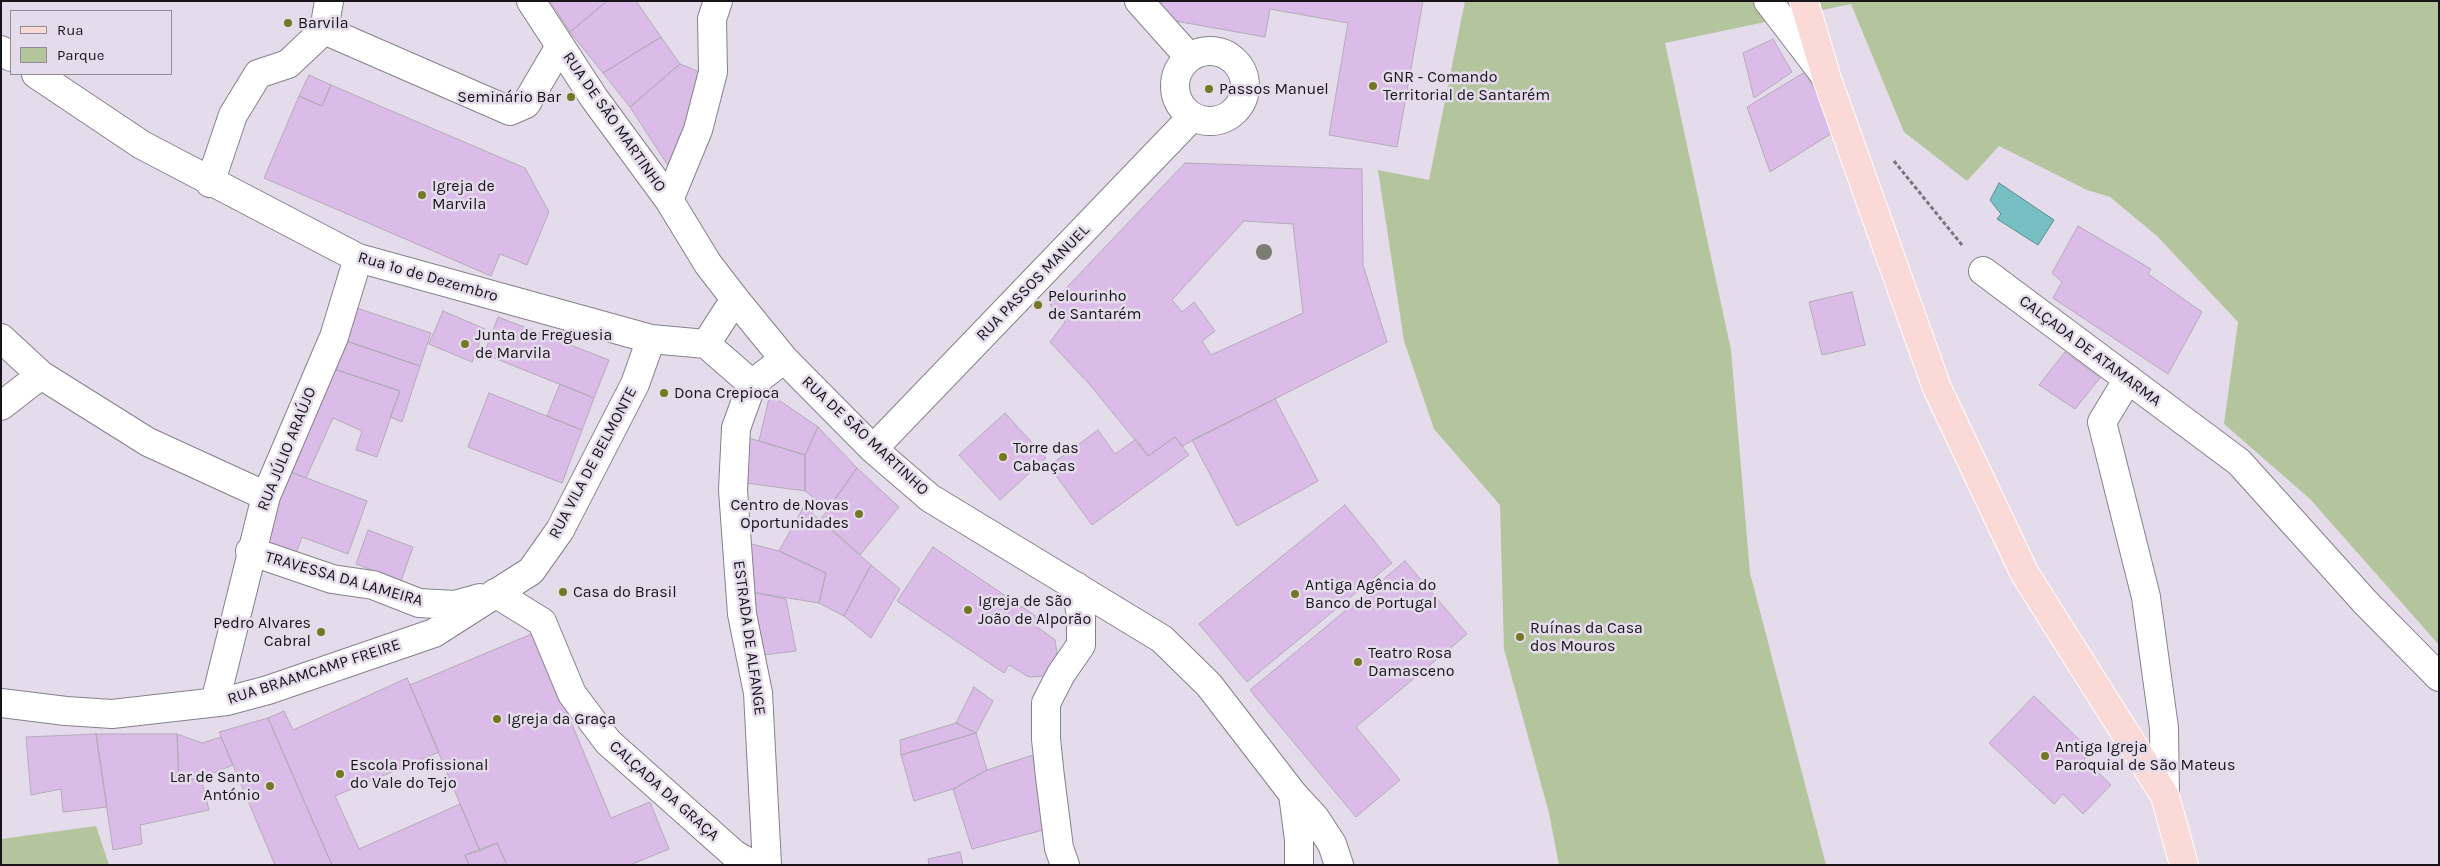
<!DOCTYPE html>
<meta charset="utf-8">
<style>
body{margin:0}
#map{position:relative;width:2440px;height:866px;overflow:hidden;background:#e4dcea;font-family:Karla,sans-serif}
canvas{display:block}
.frame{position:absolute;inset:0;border:2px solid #18151a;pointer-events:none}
.legend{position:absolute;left:10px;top:10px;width:162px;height:65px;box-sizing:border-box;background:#e4dcea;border:1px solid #928c97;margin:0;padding:6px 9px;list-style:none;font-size:15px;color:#18151a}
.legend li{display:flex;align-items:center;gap:10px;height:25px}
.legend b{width:25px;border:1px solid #928c97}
</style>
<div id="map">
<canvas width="2440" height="866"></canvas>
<div class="frame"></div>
<ul class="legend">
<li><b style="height:6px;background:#fbd9d6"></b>Rua</li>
<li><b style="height:14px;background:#b4c59d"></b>Parque</li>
</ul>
</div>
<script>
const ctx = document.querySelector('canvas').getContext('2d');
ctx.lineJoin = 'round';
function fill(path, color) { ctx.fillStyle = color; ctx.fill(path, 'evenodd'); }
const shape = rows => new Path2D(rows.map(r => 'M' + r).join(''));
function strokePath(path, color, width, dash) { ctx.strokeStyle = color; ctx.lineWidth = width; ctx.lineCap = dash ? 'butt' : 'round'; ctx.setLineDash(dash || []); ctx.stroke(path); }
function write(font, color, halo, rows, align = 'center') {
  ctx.font = font + ' Karla,sans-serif'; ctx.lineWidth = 5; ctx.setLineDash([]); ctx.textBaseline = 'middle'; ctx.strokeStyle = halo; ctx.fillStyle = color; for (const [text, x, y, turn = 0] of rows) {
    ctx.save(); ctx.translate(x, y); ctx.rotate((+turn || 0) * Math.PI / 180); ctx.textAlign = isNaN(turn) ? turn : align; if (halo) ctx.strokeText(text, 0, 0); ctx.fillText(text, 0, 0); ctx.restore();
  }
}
const green = shape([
 [1465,1,2439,1,2439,645,2310,499,2224,424,2238,322,2157,236,2110,197,2087,190,1999,146,1967,181,1904,132,1851,4,1665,43,1731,350,1750,573,1826,865,1559,865,1549,813,1504,649,1500,505,1434,429,1404,341,1378,170,1429,180],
 [96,826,109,865,1,865,1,839]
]);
const water = shape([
 [1999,183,2054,220,2038,245,1997,219,2001,214,1990,200,1999,183]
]);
const building = shape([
 [550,1,607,1,570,32,550,1],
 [607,1,636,1,661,37,603,73,570,32,607,1],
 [1162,1,1423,1,1397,147,1329,135,1348,23,1270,9,1265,37,1159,18,1162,1],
 [661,37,680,64,630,107,603,73,661,37],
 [1773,39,1792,72,1754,98,1743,53,1773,39],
 [680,64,705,74,680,162,669,167,630,107,680,64],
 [1805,72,1837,130,1770,172,1747,107,1805,72],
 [309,75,331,85,322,106,299,96,309,75],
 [331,85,525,168,549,212,527,265,500,254,491,276,264,178,299,96,322,106,331,85],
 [1185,163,1362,169,1363,265,1387,342,1182,446,1175,437,1148,456,1090,385,1050,342,1065,322,1050,305,1185,163],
 [1244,221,1293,224,1303,313,1211,355,1202,341,1215,331,1194,302,1182,312,1172,300,1244,221],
 [2078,226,2151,269,2148,274,2202,312,2168,374,2053,298,2062,282,2052,273,2078,226],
 [1852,292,1865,345,1822,355,1809,302,1852,292],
 [345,304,431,333,420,366,334,337,345,304],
 [443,311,485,329,472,362,429,344,443,311],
 [498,317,609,360,594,398,484,354,498,317],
 [334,337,420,366,402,422,390,417,400,391,322,365,334,337],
 [2065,352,2100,378,2075,409,2039,385,2065,352],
 [322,365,400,391,377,457,356,450,362,431,333,418,306,478,278,467,322,365],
 [560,384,594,398,582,430,547,416,560,384],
 [489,393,582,430,562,483,468,447,489,393],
 [770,394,818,427,805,455,759,441,770,394],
 [1275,399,1318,481,1237,526,1192,440,1275,399],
 [1005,413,1046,458,1000,500,959,455,1005,413],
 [818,427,857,468,828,509,805,491,805,455,818,427],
 [1098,430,1115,454,1136,439,1148,456,1175,437,1189,455,1092,525,1049,466,1098,430],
 [746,437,805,455,805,491,746,483,746,437],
 [278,467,367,501,348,554,302,537,291,567,250,551,278,467],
 [857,468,899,507,860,555,821,519,857,468],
 [1345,505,1392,563,1247,682,1199,624,1345,505],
 [804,506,871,565,844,616,819,603,826,573,779,551,804,506],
 [368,530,413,547,401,581,356,564,368,530],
 [748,543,779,551,826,573,819,603,751,592,748,543],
 [933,547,1040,619,1036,626,1055,640,1058,660,1045,676,1029,677,1009,665,1004,673,897,601,933,547],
 [1405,561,1467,634,1356,727,1400,780,1356,817,1250,690,1405,561],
 [871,565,900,589,871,638,844,616,871,565],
 [751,592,786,599,796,651,764,655,751,592],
 [534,633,611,818,650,802,669,849,630,865,507,865,497,843,480,851,410,685,534,633],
 [407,678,439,752,335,796,359,849,460,804,480,851,465,855,469,865,332,865,268,718,284,711,293,730,407,678],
 [974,687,993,701,976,733,956,723,974,687],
 [2034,696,2092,752,2084,759,2111,785,2083,814,2063,794,2054,804,1989,743,2034,696],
 [268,718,307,808,332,865,275,865,219,732,268,718],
 [956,723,976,733,901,755,900,740,956,723],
 [976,733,987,770,953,789,914,801,901,755,976,733],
 [96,734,177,734,179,782,201,778,209,810,140,825,142,844,113,850,96,734],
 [96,734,107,807,63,812,61,789,31,795,26,737,96,734],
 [177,734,202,743,221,737,233,765,201,778,179,782,177,734],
 [1036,754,1043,830,972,849,953,789,987,770,1036,754],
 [497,843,507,865,469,865,465,855,497,843],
 [960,852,963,865,929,865,928,859,960,852]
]);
const path = shape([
 [1894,161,1962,245]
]);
const street = shape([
 [531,1,594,98,669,200,708,264,735,299,784,359,873,449,930,498,1162,639,1209,685,1293,794,1299,840,1299,865],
 [1139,1,1189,57],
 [1768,1,1826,77],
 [324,30,510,111,526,104,560,46],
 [324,30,329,1],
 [1,50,11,57],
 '1175 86a35 35 0 1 1 70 0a35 35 0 1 1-70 0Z',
 [36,74,142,145,358,258,651,339,706,344],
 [210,183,233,115,258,74,288,64,324,30],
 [669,200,698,130,713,72,712,19,718,1],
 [1983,271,2239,462,2366,603,2439,677],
 [1,338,41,375,148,442,266,496],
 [706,344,752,384,784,359],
 [706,344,735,299],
 [2128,379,2102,422,2146,597,2164,728,2165,796],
 [752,384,736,428,733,490,742,614,758,693,767,865],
 [1,406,41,375],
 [873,449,1192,117],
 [250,551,332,579,373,585,419,603,455,605,480,598],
 [495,593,542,622,572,694,608,742,734,854,753,865],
 [215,702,266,496,334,337,358,258],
 [1,703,66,711,112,714,227,701,268,690,434,633,531,571,560,530,635,384,651,339],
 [1293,794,1315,818,1332,844,1339,865],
 [1065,865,1059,848,1050,777,1046,739,1046,703,1061,674,1081,645,1081,616,1076,586]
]);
const primary = shape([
 [1804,1,1827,79,1937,388,2025,574,2165,796,2184,865]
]);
const trees = [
 [1264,252]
];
const markers = [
 [288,23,5,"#737922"],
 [1373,86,5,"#737922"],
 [1209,89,5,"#737922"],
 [571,97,5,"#737922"],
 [422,195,5,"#737922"],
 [1038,305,5,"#737922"],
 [465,344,5,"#737922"],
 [664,393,5,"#737922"],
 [1003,457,5,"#737922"],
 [859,514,5,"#737922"],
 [563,592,5,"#737922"],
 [1295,594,5,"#737922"],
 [968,610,5,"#737922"],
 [321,632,5,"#737922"],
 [1520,637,5,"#737922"],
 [1358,662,5,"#737922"],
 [497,719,5,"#737922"],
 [2045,756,5,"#737922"],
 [340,774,5,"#737922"],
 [270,786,5,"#737922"]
];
const poiNames = [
 ["Barvila",298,23],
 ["GNR - Comando",1383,77],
 ["Territorial de Santarém",1383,95],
 ["Passos Manuel",1219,89],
 ["Seminário Bar",561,97,"right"],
 ["Igreja de",432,186],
 ["Marvila",432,204],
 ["Pelourinho",1048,296],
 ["de Santarém",1048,314],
 ["Junta de Freguesia",475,335],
 ["de Marvila",475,353],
 ["Dona Crepioca",674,393],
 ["Torre das",1013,448],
 ["Cabaças",1013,466],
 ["Centro de Novas",849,505,"right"],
 ["Oportunidades",849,523,"right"],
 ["Antiga Agência do",1305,585],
 ["Banco de Portugal",1305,603],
 ["Casa do Brasil",573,592],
 ["Igreja de São",978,601],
 ["João de Alporão",978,619],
 ["Pedro Alvares",311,623,"right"],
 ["Cabral",311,641,"right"],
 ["Ruínas da Casa",1530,628],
 ["dos Mouros",1530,646],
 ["Teatro Rosa",1368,653],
 ["Damasceno",1368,671],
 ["Igreja da Graça",507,719],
 ["Antiga Igreja",2055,747],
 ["Paroquial de São Mateus",2055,765],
 ["Escola Profissional",350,765],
 ["do Vale do Tejo",350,783],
 ["Lar de Santo",260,777,"right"],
 ["António",260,795,"right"]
];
const streetNames = [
 ["RUA DE SÃO MARTINHO",614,122,55],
 ["Rua 1º de Dezembro",428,277,16],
 ["RUA PASSOS MANUEL",1033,283,-46],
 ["CALÇADA DE ATAMARMA",2090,351,37],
 ["RUA DE SÃO MARTINHO",865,436,43],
 ["RUA JÚLIO ARAÚJO",287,449,-68],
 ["RUA VILA DE BELMONTE",593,463,-62],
 ["TRAVESSA DA LAMEIRA",344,579,16],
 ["ESTRADA DE ALFANGE",749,638,82],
 ["RUA BRAAMCAMP FREIRE",314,672,-18],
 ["CALÇADA DA GRAÇA",664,791,42]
];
fill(green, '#b4c59d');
fill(water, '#78bfc3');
strokePath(water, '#5b8c90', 1);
fill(building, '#dbbce9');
strokePath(building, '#b3abb7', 1);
strokePath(street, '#87808c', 30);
strokePath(primary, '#fff', 30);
strokePath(path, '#78737c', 3, [4, 2.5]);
strokePath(street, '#fff', 28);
strokePath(primary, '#fbd9d6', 28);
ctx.fillStyle = '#7a7e70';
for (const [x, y] of trees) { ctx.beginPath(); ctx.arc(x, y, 8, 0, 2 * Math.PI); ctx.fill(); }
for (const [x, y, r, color] of markers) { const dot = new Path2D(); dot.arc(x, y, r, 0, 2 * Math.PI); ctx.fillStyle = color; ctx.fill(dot); strokePath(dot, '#e4dcea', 2); }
write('16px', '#18151a', '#e4dcea', poiNames, 'left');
write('16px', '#18151a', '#e4dcea', streetNames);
</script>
